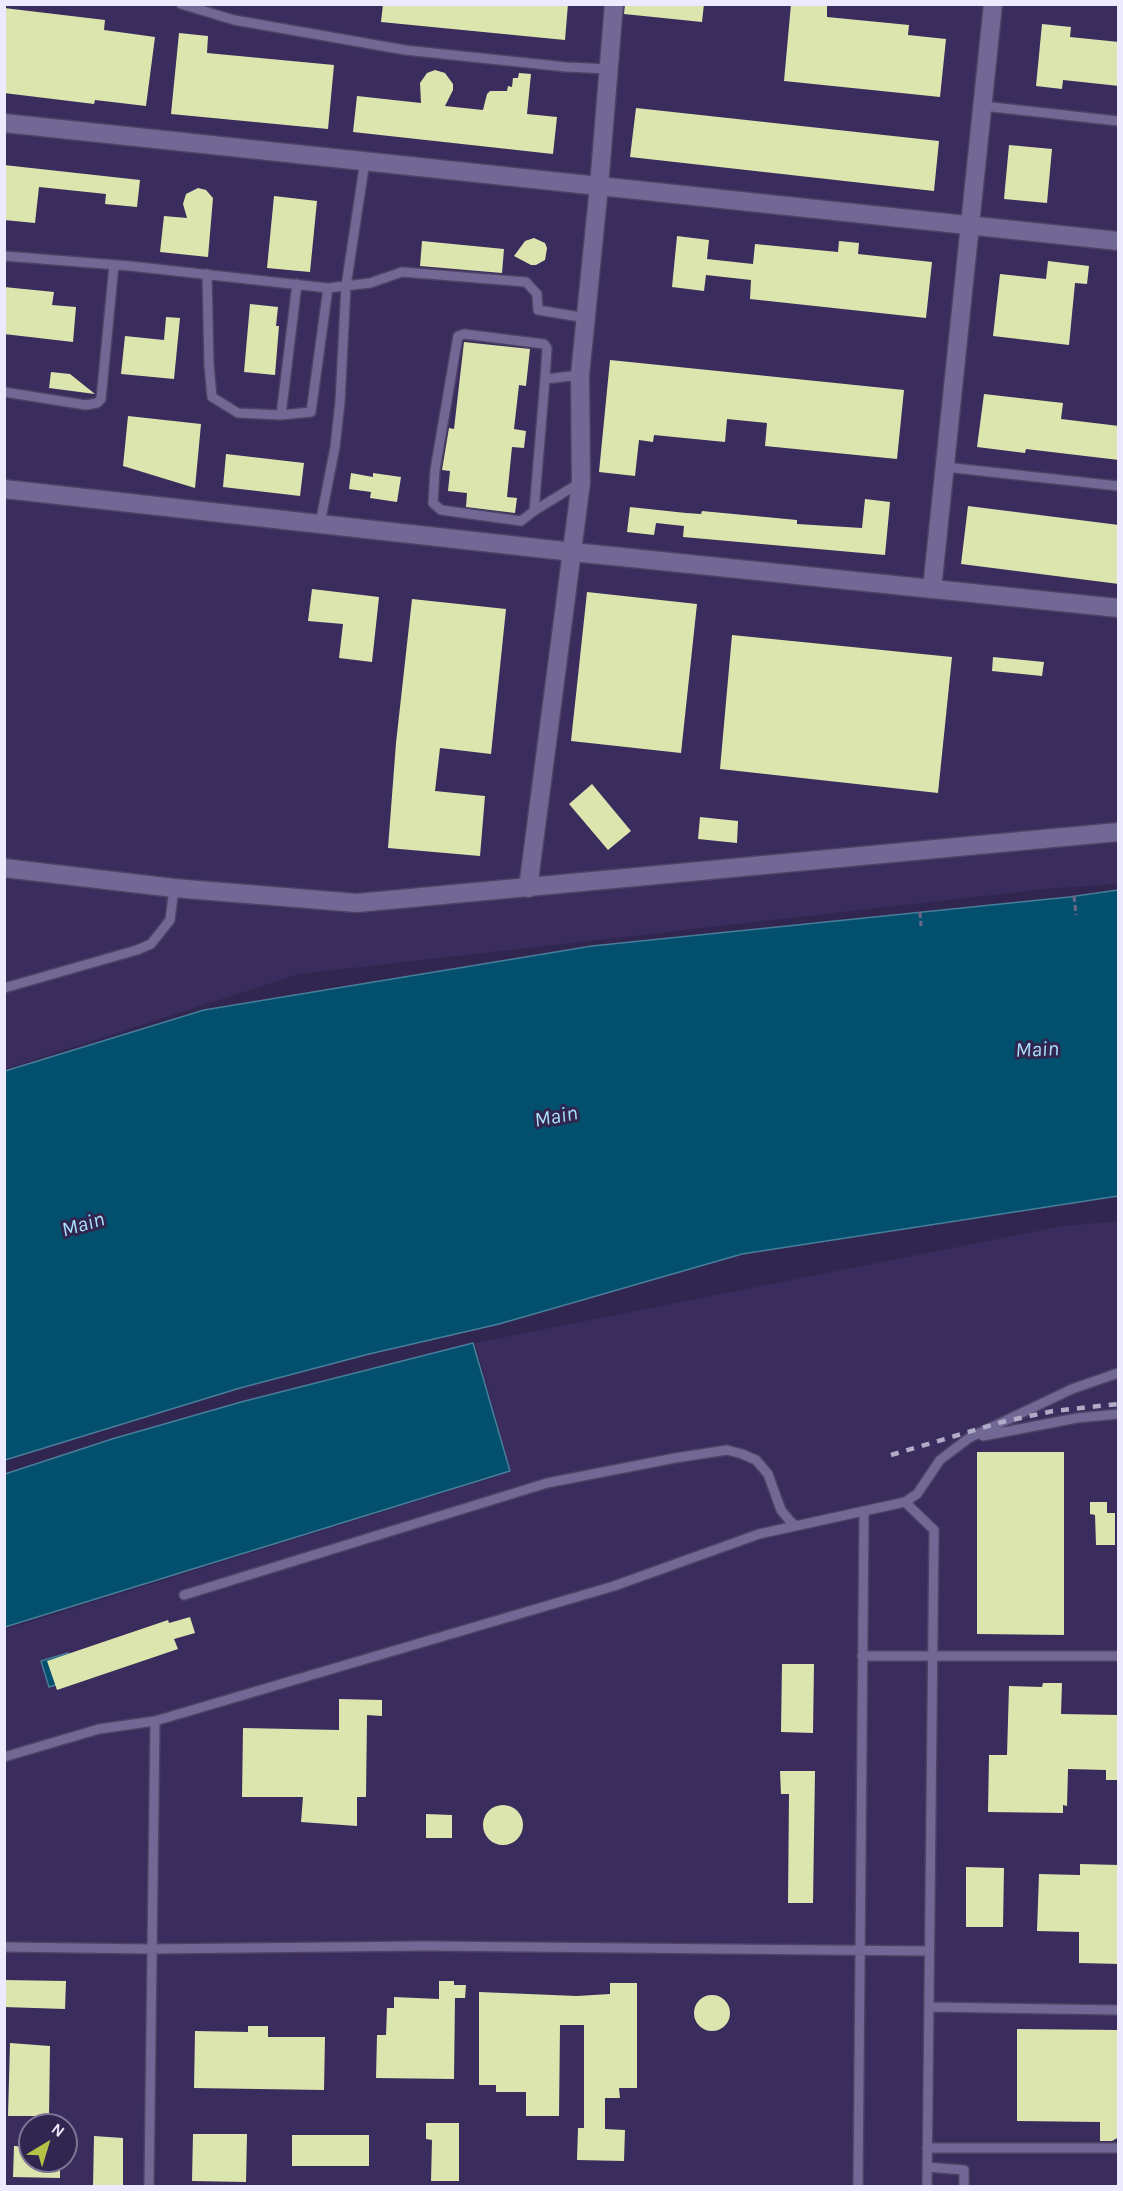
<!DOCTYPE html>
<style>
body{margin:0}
#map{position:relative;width:1123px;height:2191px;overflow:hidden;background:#31264f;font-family:Karla,sans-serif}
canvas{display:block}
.frame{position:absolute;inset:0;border:6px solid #edeaff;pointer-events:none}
.north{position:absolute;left:18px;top:2113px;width:60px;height:60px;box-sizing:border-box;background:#31264f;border:2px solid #7c7495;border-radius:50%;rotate:38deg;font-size:16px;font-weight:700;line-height:24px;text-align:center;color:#edeaff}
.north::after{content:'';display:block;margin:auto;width:21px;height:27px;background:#b6c148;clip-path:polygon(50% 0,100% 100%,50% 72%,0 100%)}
</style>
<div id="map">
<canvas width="1123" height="2191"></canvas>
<div class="frame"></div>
<div class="north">N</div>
</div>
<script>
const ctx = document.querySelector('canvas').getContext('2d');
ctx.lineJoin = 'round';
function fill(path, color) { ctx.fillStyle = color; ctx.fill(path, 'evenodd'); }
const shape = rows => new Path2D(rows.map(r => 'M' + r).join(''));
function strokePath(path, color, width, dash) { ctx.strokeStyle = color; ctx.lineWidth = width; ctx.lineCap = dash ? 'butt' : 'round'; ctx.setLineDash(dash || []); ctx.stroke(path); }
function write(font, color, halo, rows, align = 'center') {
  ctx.font = font + ' Karla,sans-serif'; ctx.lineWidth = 6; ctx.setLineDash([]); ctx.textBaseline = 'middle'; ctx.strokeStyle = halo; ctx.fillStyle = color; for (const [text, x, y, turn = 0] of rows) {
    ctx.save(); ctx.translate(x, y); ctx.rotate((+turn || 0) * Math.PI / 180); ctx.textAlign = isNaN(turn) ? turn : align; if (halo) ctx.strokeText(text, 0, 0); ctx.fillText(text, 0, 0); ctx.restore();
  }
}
const built = shape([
 [4,5,1118,5,1118,884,1045,889,299,974,5,1069],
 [1118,1221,1118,2186,5,2186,4,1630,511,1472,475,1343,1063,1226],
 [30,2125,66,2125,66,2161,30,2161]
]);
const water = shape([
 [1118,890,1118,1196,742,1254,499,1324,369,1354,240,1388,5,1460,5,1071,204,1010,592,946,1069,897,1118,890],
 [473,1343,510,1471,5,1627,5,1474,112,1439,241,1402,473,1343],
 [68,1653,76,1679,49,1687,41,1661,68,1653]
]);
const building = shape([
 [383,4,568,4,565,40,381,22],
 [625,4,704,4,702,22,624,14],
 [791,4,827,6,827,17,909,25,908,35,946,39,940,97,784,81],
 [4,8,105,20,104,30,155,37,146,106,95,100,94,104,4,93],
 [1042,24,1071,27,1070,37,1119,42,1119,86,1063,80,1062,89,1036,86],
 [179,33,208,36,207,53,334,65,328,129,171,114],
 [435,70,445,73,453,84,453,90,445,106,483,110,487,94,490,91,507,91,508,86,512,87,513,78,518,78,519,73,531,74,527,114,557,117,553,154,353,132,357,96,421,103,420,83,427,73],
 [636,108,939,141,934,191,630,157],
 [1009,145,1052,149,1047,203,1004,199],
 [4,165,140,180,137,207,105,204,106,194,39,187,35,223,4,220],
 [198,188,206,190,213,198,208,257,160,252,164,216,187,218,183,204,186,194],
 [274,196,317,201,310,272,267,268],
 [677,236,709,240,707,259,753,264,755,244,838,252,839,241,859,243,858,254,932,262,926,318,750,299,751,280,706,275,704,291,672,287],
 [534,238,545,243,547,248,545,260,536,265,531,265,514,256,525,241],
 [422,241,504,249,502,273,420,266],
 [1048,261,1089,266,1087,284,1075,283,1069,345,993,336,1000,274,1046,279],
 [4,287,54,292,52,305,76,307,73,342,4,334],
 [250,304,278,307,276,326,279,326,275,375,244,372],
 [166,317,180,318,174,379,121,374,125,336,164,340],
 [464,342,530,349,526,386,519,385,514,429,526,431,524,448,512,447,507,497,517,498,515,513,466,507,467,493,448,491,450,471,442,470,449,428,454,429],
 [610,360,904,390,897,459,765,446,767,423,727,419,725,442,654,435,653,442,639,440,635,476,599,472],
 [51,372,70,374,95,394,49,388],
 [984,394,1063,403,1061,419,1119,426,1119,460,1026,449,1025,453,977,447],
 [128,416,201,424,195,488,123,466],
 [226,454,304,463,300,496,223,487],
 [351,473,373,477,373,473,401,477,397,502,370,498,371,492,349,489],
 [865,499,890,502,885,555,683,537,684,526,656,523,654,535,627,532,630,507,686,513,701,514,702,511,797,520,797,524,862,528],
 [968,506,1119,525,1119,584,961,564],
 [312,589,379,597,372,662,339,658,343,624,308,621],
 [587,592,697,604,681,753,571,741],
 [412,599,506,609,491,754,440,748,435,791,485,796,480,856,388,848,396,743],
 [732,635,952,657,938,793,720,769],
 [993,657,1044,662,1042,676,992,671],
 [592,784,631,831,608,850,569,804],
 [700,817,738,821,737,843,698,839],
 [977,1452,1064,1452,1064,1635,977,1634],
 [1090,1502,1107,1502,1107,1513,1115,1513,1115,1545,1096,1545,1095,1515,1090,1514],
 [190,1617,195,1633,174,1639,178,1649,57,1690,47,1661,168,1620,169,1623],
 [782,1664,814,1664,813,1733,781,1732],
 [1043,1683,1062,1683,1061,1714,1119,1715,1119,1780,1106,1780,1106,1770,1068,1769,1067,1806,1063,1805,1063,1813,988,1812,989,1755,1007,1755,1009,1686,1042,1687],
 [339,1699,382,1700,382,1716,367,1715,366,1797,357,1797,357,1826,301,1822,303,1797,242,1797,243,1728,339,1730],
 [780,1771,815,1771,813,1903,788,1903,789,1794,781,1794],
 '483 1825a20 20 0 1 1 40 0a20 20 0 1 1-40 0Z',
 [426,1814,452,1815,452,1838,426,1838],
 [1080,1864,1119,1865,1119,1964,1079,1963,1079,1932,1037,1931,1039,1874,1080,1875],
 [966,1867,1004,1868,1003,1927,966,1927],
 [4,1980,66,1981,65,2009,4,2007],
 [439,1981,454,1981,454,1985,466,1985,465,1998,455,1998,454,2079,376,2078,377,2035,386,2035,387,2008,394,2008,394,1997,439,1999],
 [610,1983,637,1983,637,2088,619,2088,620,2098,605,2098,605,2129,625,2130,624,2161,577,2160,578,2128,584,2128,584,2025,560,2025,559,2116,526,2116,526,2092,496,2092,496,2085,479,2085,479,1992,577,1996,610,1994],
 '694 2013a18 18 0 1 1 36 0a18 18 0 1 1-36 0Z',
 [248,2026,268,2026,268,2037,325,2037,324,2090,194,2088,195,2031,248,2032],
 [1017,2029,1119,2030,1119,2137,1112,2141,1100,2141,1100,2122,1017,2121],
 [10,2043,50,2046,49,2116,8,2116],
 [426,2123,459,2123,459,2181,431,2181,432,2140,426,2139],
 [193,2134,247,2134,246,2182,192,2181],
 [292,2135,369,2135,369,2166,292,2166],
 [94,2136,123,2138,123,2187,93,2187],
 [14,2146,30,2147,30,2161,60,2161,60,2178,13,2177]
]);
const path = shape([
 [1074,896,1076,915],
 [920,912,921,926]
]);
const lane = shape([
 [181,4,234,20,405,50,566,67,609,69],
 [983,106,1118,121],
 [4,256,130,266,328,288,370,283,402,272,526,282,537,294,538,310,586,318],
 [207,274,209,365,212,397,238,413,281,415,297,284],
 [580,375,545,379,547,348,544,344,464,334,458,336,435,470,433,503,441,510,521,521,534,511,581,482],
 [4,392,86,405,97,403,101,399,114,265],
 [281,415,311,412,328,288],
 [945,467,1118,486],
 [534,511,545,379],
 [320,524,335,447,340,402,346,286,365,161],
 [4,988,137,950,151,944,170,920,174,888],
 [983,1436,1077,1418,1118,1414],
 [905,1502,934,1530,927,2186],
 [184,1595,547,1483,675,1458,727,1450,742,1454,756,1460,768,1474,781,1510,790,1521,796,1526],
 [862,1656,1118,1656],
 [4,1757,99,1729,155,1721,614,1586,759,1534,905,1502,917,1494,940,1460,969,1438,1072,1389,1118,1373],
 [4,1947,150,1949,425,1946,928,1951],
 [929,2007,1118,2010],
 [927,2148,1118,2148],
 [927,2167,964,2170,964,2186],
 [149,2186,155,1721],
 [858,2186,864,1511]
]);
const street = shape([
 [4,123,1118,241],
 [4,489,573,552,1118,608],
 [932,589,993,4],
 [4,868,174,888,357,903,1118,832],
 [528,888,581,482,580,375,599,186,614,4]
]);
const rail = shape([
 [891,1455,1002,1422,1053,1411,1118,1404]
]);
const waterNames = [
 ["Main",1037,1050,-2],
 ["Main",556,1117,-10],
 ["Main",83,1225,-16]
];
fill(built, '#3a2d5d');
fill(water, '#024f6e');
strokePath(water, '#487e9a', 1.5);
fill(building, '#dde5ae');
strokePath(lane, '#4d4265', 12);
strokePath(street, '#4d4265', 21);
strokePath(path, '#6f6789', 3, [6, 3]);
strokePath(lane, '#726896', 9);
strokePath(street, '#726896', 18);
strokePath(rail, '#b0abc6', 4.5, [8, 8]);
write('italic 21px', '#abdffd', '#31264f', waterNames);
</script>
